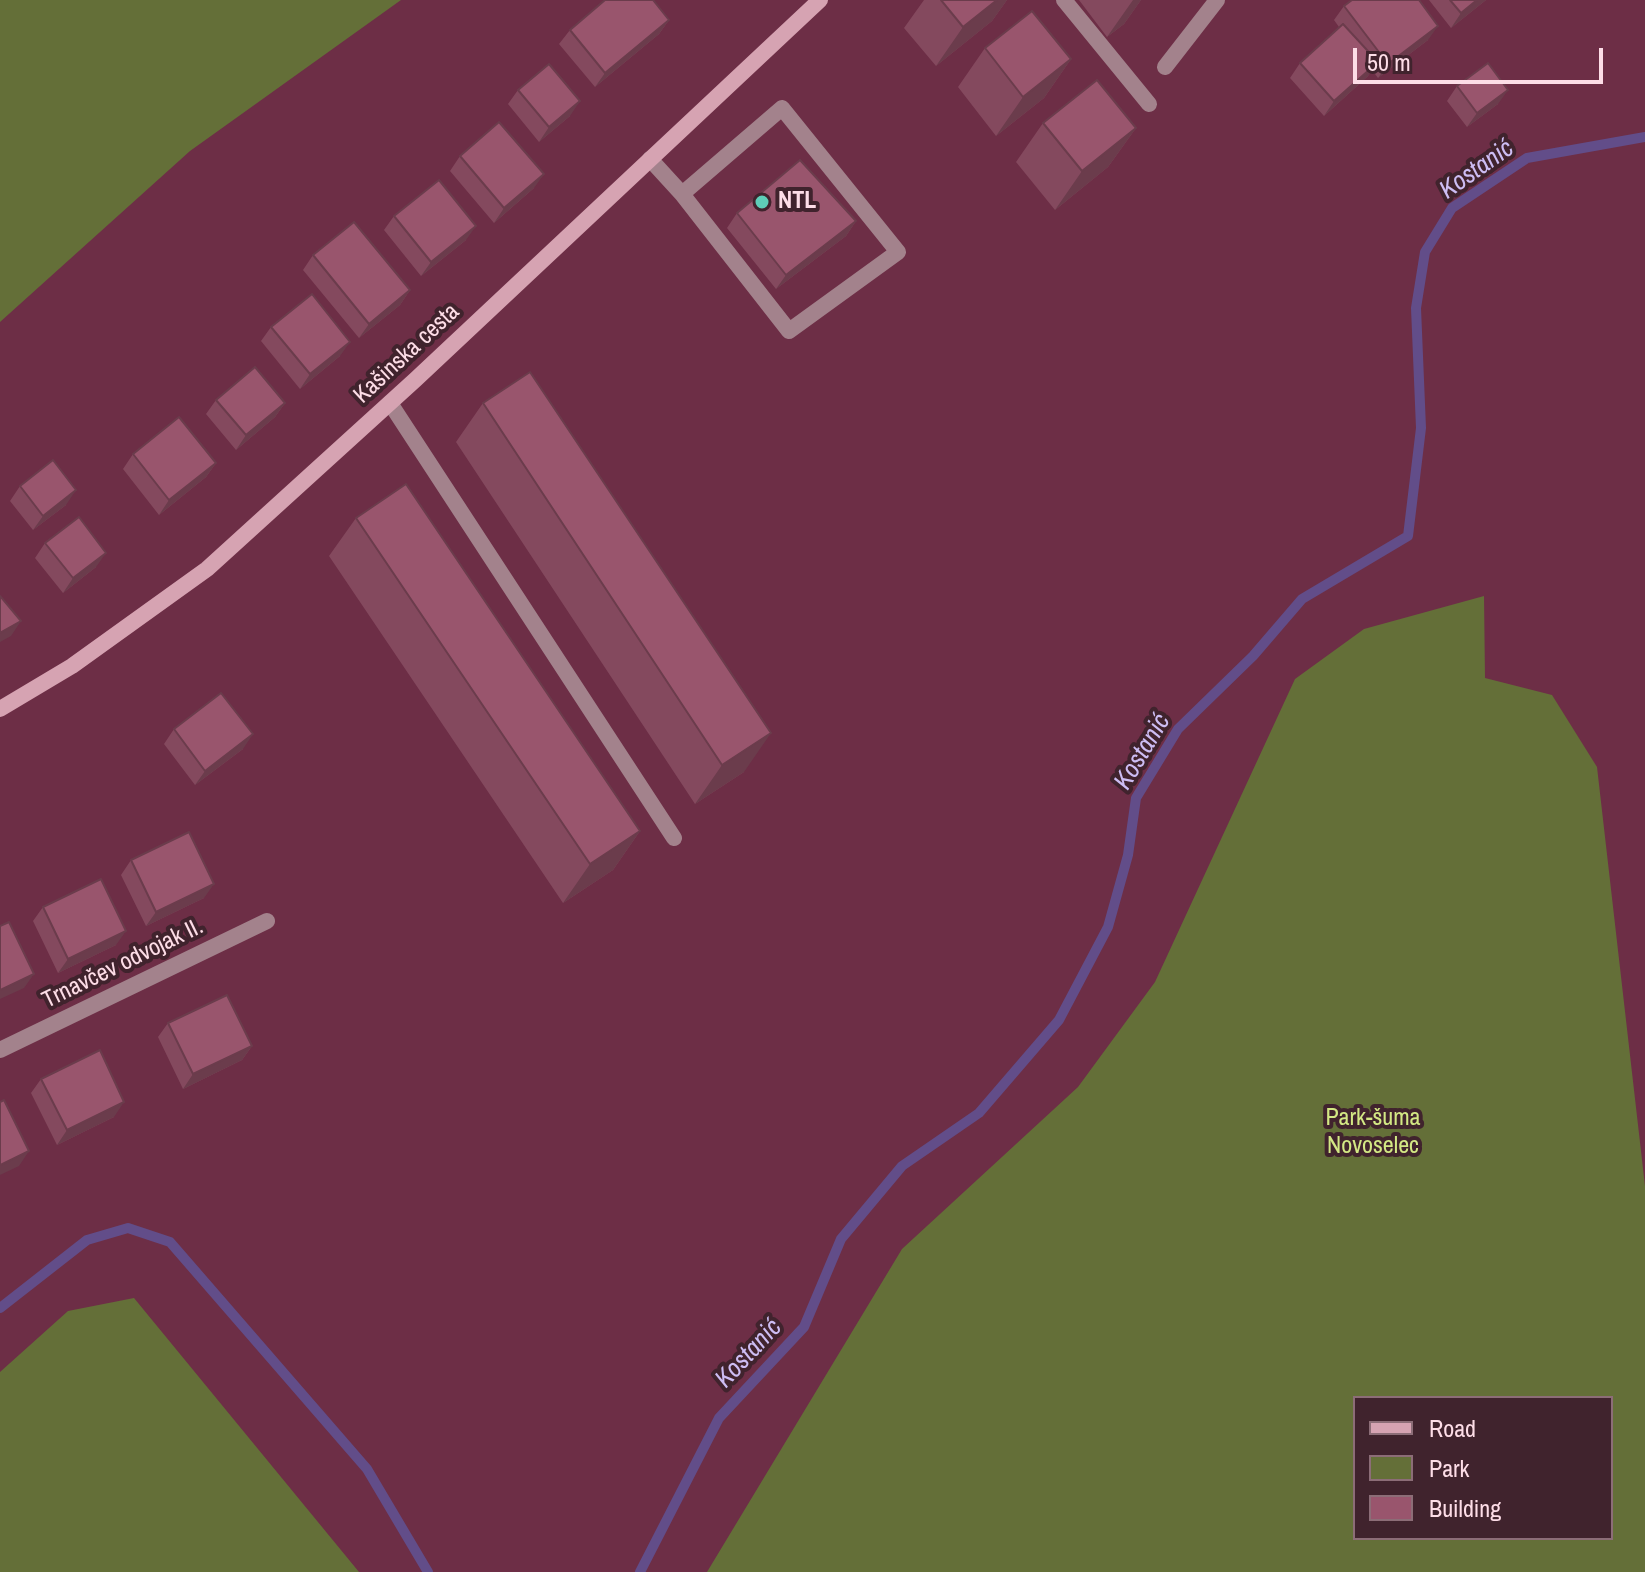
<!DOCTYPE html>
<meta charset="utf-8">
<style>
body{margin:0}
#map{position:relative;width:1645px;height:1572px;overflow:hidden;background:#6d2e46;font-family:"Archivo Narrow",sans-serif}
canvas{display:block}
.legend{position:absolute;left:1353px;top:1396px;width:260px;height:144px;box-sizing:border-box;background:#40232d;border:2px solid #8c6d77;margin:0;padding:10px 14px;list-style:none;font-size:24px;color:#fddde7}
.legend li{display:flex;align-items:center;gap:16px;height:40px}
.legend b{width:40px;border:2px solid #8c6d77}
.scale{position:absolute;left:1353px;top:48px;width:250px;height:36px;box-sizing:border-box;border:4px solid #fddde7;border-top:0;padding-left:10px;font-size:24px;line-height:28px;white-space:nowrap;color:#fddde7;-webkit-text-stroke:6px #40232d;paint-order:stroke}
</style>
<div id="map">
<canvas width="1645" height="1572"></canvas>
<ul class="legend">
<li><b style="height:10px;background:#d6a3b2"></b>Road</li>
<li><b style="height:22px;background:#646f38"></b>Park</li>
<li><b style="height:22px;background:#99556d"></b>Building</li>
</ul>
<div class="scale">50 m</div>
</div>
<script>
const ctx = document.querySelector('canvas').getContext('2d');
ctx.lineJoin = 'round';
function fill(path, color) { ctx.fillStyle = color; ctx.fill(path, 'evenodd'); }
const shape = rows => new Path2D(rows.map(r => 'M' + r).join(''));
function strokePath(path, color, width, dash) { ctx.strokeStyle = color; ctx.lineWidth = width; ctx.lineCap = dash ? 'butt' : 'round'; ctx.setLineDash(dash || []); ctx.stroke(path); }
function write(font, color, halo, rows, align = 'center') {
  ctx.font = font + ' "Archivo Narrow",sans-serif'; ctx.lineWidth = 8; ctx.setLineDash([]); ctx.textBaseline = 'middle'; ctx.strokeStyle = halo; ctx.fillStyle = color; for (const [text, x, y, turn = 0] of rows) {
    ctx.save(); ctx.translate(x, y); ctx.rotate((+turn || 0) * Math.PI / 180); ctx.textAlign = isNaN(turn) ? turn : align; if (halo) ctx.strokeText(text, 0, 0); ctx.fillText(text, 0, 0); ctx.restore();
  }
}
const green = shape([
 [0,0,401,0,190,151,0,322],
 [1484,596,1485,678,1552,695,1597,767,1645,1186,1645,1572,707,1572,902,1249,1078,1087,1155,982,1295,679,1364,629],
 [1355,1398,1611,1398,1611,1538,1355,1538],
 [134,1298,359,1572,0,1572,0,1372,68,1311]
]);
const stream = shape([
 [0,1308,87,1240,128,1228,170,1242,367,1469,428,1572],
 [640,1572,719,1418,804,1327,841,1239,902,1166,979,1113,1059,1020,1108,927,1128,855,1136,798,1178,729,1253,656,1302,599,1408,536,1421,428,1416,308,1425,252,1452,208,1527,158,1645,137]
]);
const service = shape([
 [1064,0,1149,104],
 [650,159,682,194,789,331,898,252,782,108,682,194],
 [390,403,674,838]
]);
const minor = shape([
 [1165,67,1217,0],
 [0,1050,267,921]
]);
const secondary = shape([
 [0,709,72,666,207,569,415,380,820,0]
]);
const wall = shape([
 [924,0,1007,0,992,21,936,66,904,28],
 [1079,0,1141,0,1124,24,1107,37],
 [1429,0,1486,0,1451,28],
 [1344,6,1428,40,1378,78,1372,70,1368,76,1324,116,1290,78,1300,63,1339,27,1334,20],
 [669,20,659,34,595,87,559,44,570,30],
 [985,48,1071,59,1044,98,996,136,958,87],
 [1457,86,1498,104,1467,127,1447,101],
 [518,90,570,116,539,142,508,104],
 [1043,123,1136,128,1108,167,1055,210,1016,162],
 [460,156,534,188,494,223,450,171],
 [737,213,856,221,846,236,776,289,727,228],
 [394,216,466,240,421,276,384,230],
 [313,255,410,290,400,305,359,338,303,270],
 [271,327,340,356,300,389,261,341],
 [216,400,285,403,275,417,236,450,206,414],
 [483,403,744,772,695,804,456,442],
 [133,454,216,463,206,477,159,515,123,469],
 [20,486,66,505,33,530,10,501],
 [356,518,640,831,613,870,563,903,329,556],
 [45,543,96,567,63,593,35,558],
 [174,729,243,749,195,785,164,744],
 [131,860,204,898,146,926,121,875],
 [43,907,116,945,58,973,33,921],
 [168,1023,252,1046,242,1060,183,1089,158,1037],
 [41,1079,114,1117,57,1145,31,1093]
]);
const shadedWall = shape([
 [997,0,1007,0,992,21,936,66,963,27],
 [1133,0,1141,0,1124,24,1107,37],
 [1477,0,1486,0,1451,28,1461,13],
 [669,20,659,34,595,87,605,73],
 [1438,26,1428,40,1378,78,1388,64],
 [1071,59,1044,98,996,136,1023,97],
 [1378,62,1368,76,1324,116,1334,101],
 [1508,90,1498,104,1467,127,1477,113],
 [580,101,570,116,539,142,549,127],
 [1136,128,1108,167,1055,210,1082,171],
 [544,174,534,188,494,223,504,208],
 [856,221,846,236,776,289,786,275],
 [476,226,466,240,421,276,431,262],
 [410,290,400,305,359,338,369,324],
 [350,342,340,356,300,389,310,374],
 [285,403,275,417,236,450,246,435],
 [216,463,206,477,159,515,169,500],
 [76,490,66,505,33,530,43,516],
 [106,553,96,567,63,593,73,578],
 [21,621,11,636,0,642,0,633],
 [771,733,744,772,695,804,722,765],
 [253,734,243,749,195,785,205,771],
 [640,831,613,870,563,903,590,864],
 [214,884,204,898,146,926,156,912],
 [126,931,116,945,58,973,68,959],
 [34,974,24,988,0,999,0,990],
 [252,1046,242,1060,183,1089,193,1074],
 [124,1102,114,1117,57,1145,67,1130],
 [29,1151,19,1166,0,1175,0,1165]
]);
const building = shape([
 [605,0,653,0,669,20,605,73,570,30,605,0],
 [941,0,997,0,963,27,941,0],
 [1352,0,1419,0,1438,26,1388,64,1344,6,1352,0],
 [1450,0,1477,0,1461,13,1450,0],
 [1032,11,1071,59,1023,97,985,48,1032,11],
 [1343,24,1378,62,1334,101,1300,63,1343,24],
 [1488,63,1508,90,1477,113,1457,86,1488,63],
 [549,64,580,101,549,127,518,90,549,64],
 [1097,80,1136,128,1082,171,1043,123,1097,80],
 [499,122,544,174,504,208,460,156,499,122],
 [800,160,856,221,786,275,737,213,800,160],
 [439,180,476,226,431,262,394,216,439,180],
 [354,222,410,290,369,324,313,255,354,222],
 [312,294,350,342,310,374,271,327,312,294],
 [255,367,285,403,246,435,216,400,255,367],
 [530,372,771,733,722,765,483,403,530,372],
 [179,417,216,463,169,500,133,454,179,417],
 [53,460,76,490,43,516,20,486,53,460],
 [406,484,640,831,590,864,356,518,406,484],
 [79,517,106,553,73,578,45,543,79,517],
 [0,596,21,621,0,633,0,596],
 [221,693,253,734,205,771,174,729,221,693],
 [189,832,214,884,156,912,131,860,189,832],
 [101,879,126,931,68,959,43,907,101,879],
 [9,922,34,974,0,990,0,926,9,922],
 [227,995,252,1046,193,1074,168,1023,227,995],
 [100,1050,124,1102,67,1130,41,1079,100,1050],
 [4,1100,29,1151,0,1165,0,1102,4,1100]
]);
const markers = [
 [762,202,8,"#5eceb8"]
];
const poiNames = [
 ["NTL",778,202]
];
const streetNames = [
 ["Kašinska cesta",407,354,-43],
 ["Trnavčev odvojak II.",123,964,-26]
];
const parkNames = [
 ["Park-šuma",1373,1119],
 ["Novoselec",1373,1147]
];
const waterNames = [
 ["Kostanić",1477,170,-35],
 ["Kostanić",1143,752,-59],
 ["Kostanić",749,1354,-47]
];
fill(green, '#646f38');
strokePath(stream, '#624d89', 10);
strokePath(service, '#a3828c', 16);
strokePath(minor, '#a3828c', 16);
strokePath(secondary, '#d6a3b2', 16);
fill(wall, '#84495e');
fill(shadedWall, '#6b3c4c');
fill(building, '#99556d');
strokePath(building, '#6b3c4c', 2);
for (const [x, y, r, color] of markers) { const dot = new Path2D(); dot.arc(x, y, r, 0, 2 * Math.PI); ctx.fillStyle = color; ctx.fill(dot); strokePath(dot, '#40232d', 3); }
write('bold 24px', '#fddde7', '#40232d', poiNames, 'left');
write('24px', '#fddde7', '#40232d', streetNames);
write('24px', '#d3e884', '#40232d', parkNames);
write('italic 26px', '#cdbdf3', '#40232d', waterNames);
</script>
